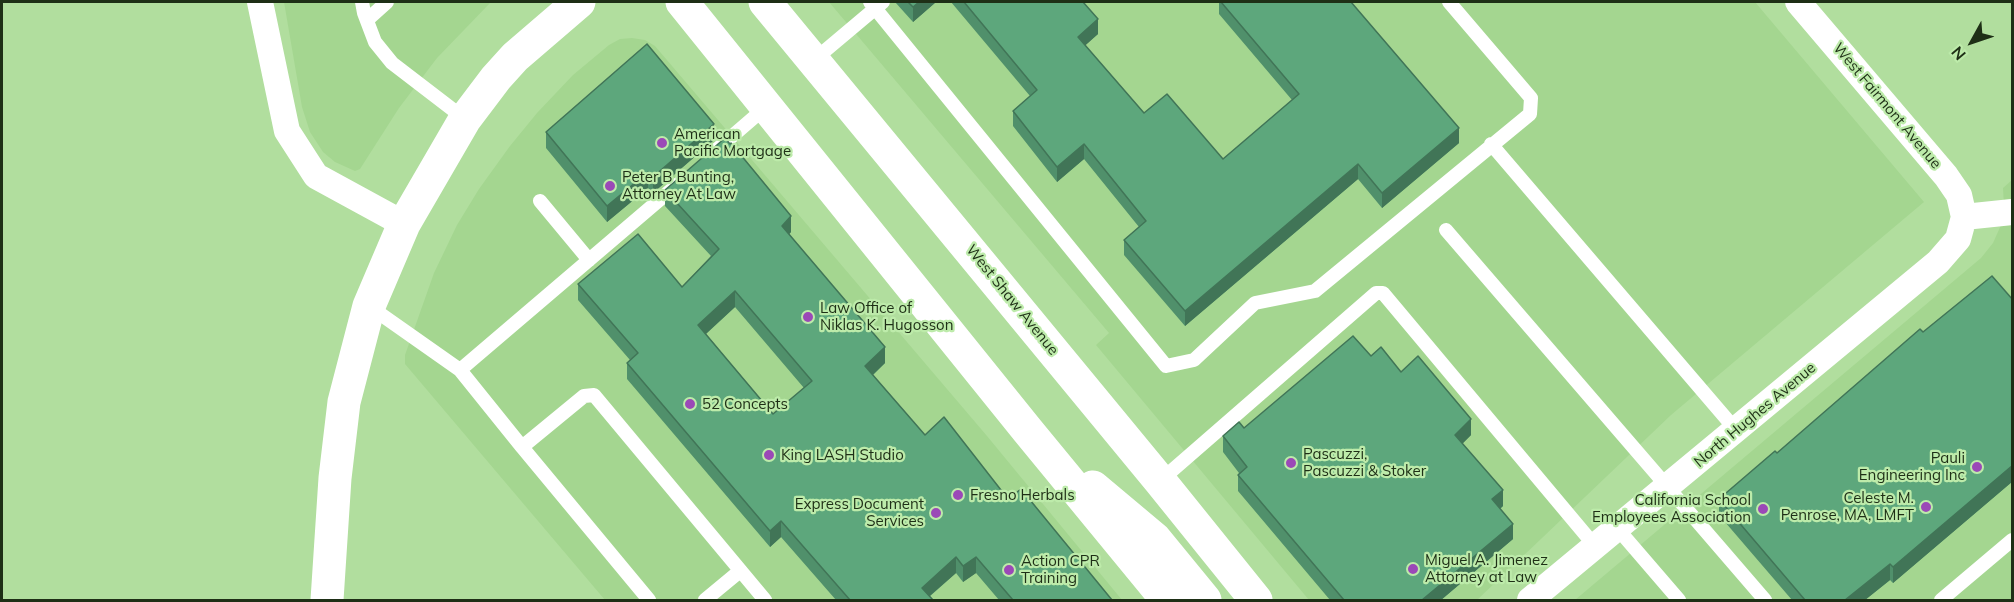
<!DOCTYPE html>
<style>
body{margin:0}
#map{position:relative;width:2014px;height:602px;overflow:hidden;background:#b1de9e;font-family:Mulish,sans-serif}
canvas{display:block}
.frame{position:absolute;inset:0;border:3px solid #1e2f16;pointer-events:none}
.north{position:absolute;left:1942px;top:12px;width:60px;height:60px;-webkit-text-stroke:4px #bdebaa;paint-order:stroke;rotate:230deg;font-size:16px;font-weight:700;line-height:24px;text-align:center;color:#1e2f16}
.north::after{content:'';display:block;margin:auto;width:21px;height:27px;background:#1e2f16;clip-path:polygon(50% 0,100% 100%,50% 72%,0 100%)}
</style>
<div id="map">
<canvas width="2014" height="602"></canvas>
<div class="frame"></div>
<div class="north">N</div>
</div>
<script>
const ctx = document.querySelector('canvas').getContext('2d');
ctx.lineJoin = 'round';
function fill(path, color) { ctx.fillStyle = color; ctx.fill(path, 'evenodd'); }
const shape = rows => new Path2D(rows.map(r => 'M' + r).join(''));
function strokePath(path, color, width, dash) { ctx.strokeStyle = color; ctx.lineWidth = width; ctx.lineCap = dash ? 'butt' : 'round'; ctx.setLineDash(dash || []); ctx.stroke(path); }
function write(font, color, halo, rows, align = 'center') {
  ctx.font = font + ' Mulish,sans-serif'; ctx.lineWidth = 4.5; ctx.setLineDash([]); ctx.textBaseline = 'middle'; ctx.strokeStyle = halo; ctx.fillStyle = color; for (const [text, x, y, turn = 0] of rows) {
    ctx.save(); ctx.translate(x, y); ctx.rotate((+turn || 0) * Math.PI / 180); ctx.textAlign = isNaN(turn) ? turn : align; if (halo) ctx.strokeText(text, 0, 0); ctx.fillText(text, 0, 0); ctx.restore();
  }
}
const built = shape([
 [284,2,491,2,437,58,399,108,360,169,355,171,335,162,323,152,310,132,302,107],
 [829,2,1755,2,1924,202,1671,415,1477,600,1309,600,1096,345,1109,333],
 [632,38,645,40,655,46,987,436,1122,600,605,600,405,364,405,355,434,273,457,225,479,189,510,146,537,113,573,75,609,45,620,39],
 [2012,180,2012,600,1575,600,1981,258,1993,243,2001,225,2004,206,2003,188]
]);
const lane = shape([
 [362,2,364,13,375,42,392,63,465,119],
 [870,2,1166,366,1194,360,1255,303,1315,291,1530,114,1531,98,1449,2],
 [367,20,387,2],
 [814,60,883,2],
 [1491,144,1736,430],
 [715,151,766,107],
 [678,184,460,370,522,447,584,396,594,395,765,600],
 [540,201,589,260],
 [1446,230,1765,600],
 [369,306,460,370],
 [522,447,649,600],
 [1160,481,1376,293,1383,293,1595,546],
 [1617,528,1679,600],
 [705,600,740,571],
 [1941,600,2012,540]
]);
const street = shape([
 [260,2,287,131,316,176,404,224],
 [1798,2,1946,176,1959,195,1964,217],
 [1964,217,2012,212],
 [1530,600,1938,262,1958,239,1964,217]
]);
const secondary = shape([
 [327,600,335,478,344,402,369,306,404,224,465,119,496,78,515,57,579,2]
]);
const primary = shape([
 [682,2,1028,431,1167,600],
 [765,2,1160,481,1256,600],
 [1093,487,1155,539,1205,600]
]);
const wall = shape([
 [895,2,936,2,913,22],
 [951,2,1083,2,1098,34,1085,45,1144,113,1223,159,1292,100,1219,14,1219,2,1351,2,1459,143,1382,208,1358,179,1185,326,1124,255,1124,240,1139,227,1084,159,1057,182,1013,126,1013,111,1030,96],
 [546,132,714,140,653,193,648,188,607,222,546,148],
 [665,190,791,232,789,234,885,363,873,375,925,435,1008,499,1112,600,999,600,976,573,963,582,956,573,929,597,933,600,836,600,781,537,770,547,627,379,627,363,630,360,578,300,578,284,682,287,711,256,665,206],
 [735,307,804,388,773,414,706,334],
 [2013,300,2013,481,1893,583,1890,580,1865,600,1792,600,1719,515,1719,499,1777,453,1923,332],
 [1371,356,1401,372,1471,435,1462,444,1503,506,1500,509,1513,539,1441,600,1330,600,1238,491,1238,475,1239,473,1223,452,1223,436,1244,428]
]);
const shadedWall = shape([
 [919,2,936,2,913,22,913,7],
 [1098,19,1098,34,1078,52,1078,37],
 [714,124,714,140,653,193,653,177],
 [1459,128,1459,143,1382,208,1382,193],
 [1084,144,1084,159,1057,182,1057,167],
 [1358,164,1358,179,1185,326,1185,311],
 [648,172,648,188,607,222,607,206],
 [791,216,791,232,782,242,782,226],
 [735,291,735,307,698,341,698,325],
 [885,347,885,363,865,382,865,366],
 [1471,419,1471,435,1455,451,1455,435],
 [2013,465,2013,481,1893,583,1893,567],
 [1503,490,1503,506,1492,515,1492,499],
 [781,521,781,537,770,547,770,531],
 [1513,524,1513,539,1441,600,1422,600],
 [956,557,956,573,925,600,922,588],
 [976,557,976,573,963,582,963,566],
 [1890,564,1890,580,1865,600,1845,600]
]);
const building = shape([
 [908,2,919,2,913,7,908,2],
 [964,2,1083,2,1098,19,1078,37,1144,113,1167,94,1223,159,1299,94,1221,2,1351,2,1459,128,1382,193,1358,164,1185,311,1124,240,1146,221,1084,144,1057,167,1013,111,1037,90,964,2],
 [647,44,714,124,653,177,648,172,607,206,546,132,647,44],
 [725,138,730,144,731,143,791,216,782,226,885,347,865,366,925,435,944,417,1008,499,1021,489,1112,600,1013,600,976,557,963,566,956,557,922,588,933,600,850,600,781,521,770,531,627,363,638,353,578,284,638,234,682,287,719,249,665,190,725,138],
 [735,291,812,381,773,414,698,325,735,291],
 [1992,276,2013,300,2013,465,1893,567,1890,564,1845,600,1805,600,1719,499,1775,451,1777,453,1920,329,1923,332,1992,276],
 [1353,336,1371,356,1381,347,1401,372,1418,356,1471,419,1455,435,1503,490,1492,499,1513,524,1422,600,1344,600,1238,475,1247,467,1223,436,1239,422,1244,428,1353,336]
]);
const markers = [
 [662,143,6,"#9b49b7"],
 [610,186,6,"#9b49b7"],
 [808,317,6,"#9b49b7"],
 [690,404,6,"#9b49b7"],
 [769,455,6,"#9b49b7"],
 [1291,463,6,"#9b49b7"],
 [1977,467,6,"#9b49b7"],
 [958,495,6,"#9b49b7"],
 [1926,507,6,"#9b49b7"],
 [1763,509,6,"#9b49b7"],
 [936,513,6,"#9b49b7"],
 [1413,569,6,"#9b49b7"],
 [1009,570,6,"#9b49b7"]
];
const streetNames = [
 ["West Fairmont Avenue",1887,106,50],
 ["West Shaw Avenue",1012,300,51],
 ["North Hughes Avenue",1755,415,-40]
];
const poiNames = [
 ["American",674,134],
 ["Pacific Mortgage",674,151],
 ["Peter B Bunting,",622,177],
 ["Attorney At Law",622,194],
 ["Law Office of",820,308],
 ["Niklas K. Hugosson",820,325],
 ["52 Concepts",702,404],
 ["Pascuzzi,",1303,454],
 ["Pascuzzi & Stoker",1303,471],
 ["King LASH Studio",781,455],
 ["Pauli",1965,458,"right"],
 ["Engineering Inc",1965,475,"right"],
 ["Fresno Herbals",970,495],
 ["Celeste M.",1914,498,"right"],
 ["Penrose, MA, LMFT",1914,515,"right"],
 ["California School",1751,500,"right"],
 ["Employees Association",1751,517,"right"],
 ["Express Document",924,504,"right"],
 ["Services",924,521,"right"],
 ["Miguel A. Jimenez",1425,560],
 ["Attorney at Law",1425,577],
 ["Action CPR",1021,561],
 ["Training",1021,578]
];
fill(built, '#a4d690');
strokePath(lane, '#fff', 14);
strokePath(street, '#fff', 26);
strokePath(secondary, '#fff', 33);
strokePath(primary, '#fff', 33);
fill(wall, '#50906b');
fill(shadedWall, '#417557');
fill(building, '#5da77c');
strokePath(building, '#417557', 1.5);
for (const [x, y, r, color] of markers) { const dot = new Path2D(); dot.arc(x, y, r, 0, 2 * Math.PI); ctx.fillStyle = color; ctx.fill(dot); strokePath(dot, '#bdebaa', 2); }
write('15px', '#1e2f16', '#bdebaa', streetNames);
write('15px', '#1e2f16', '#bdebaa', poiNames, 'left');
</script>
